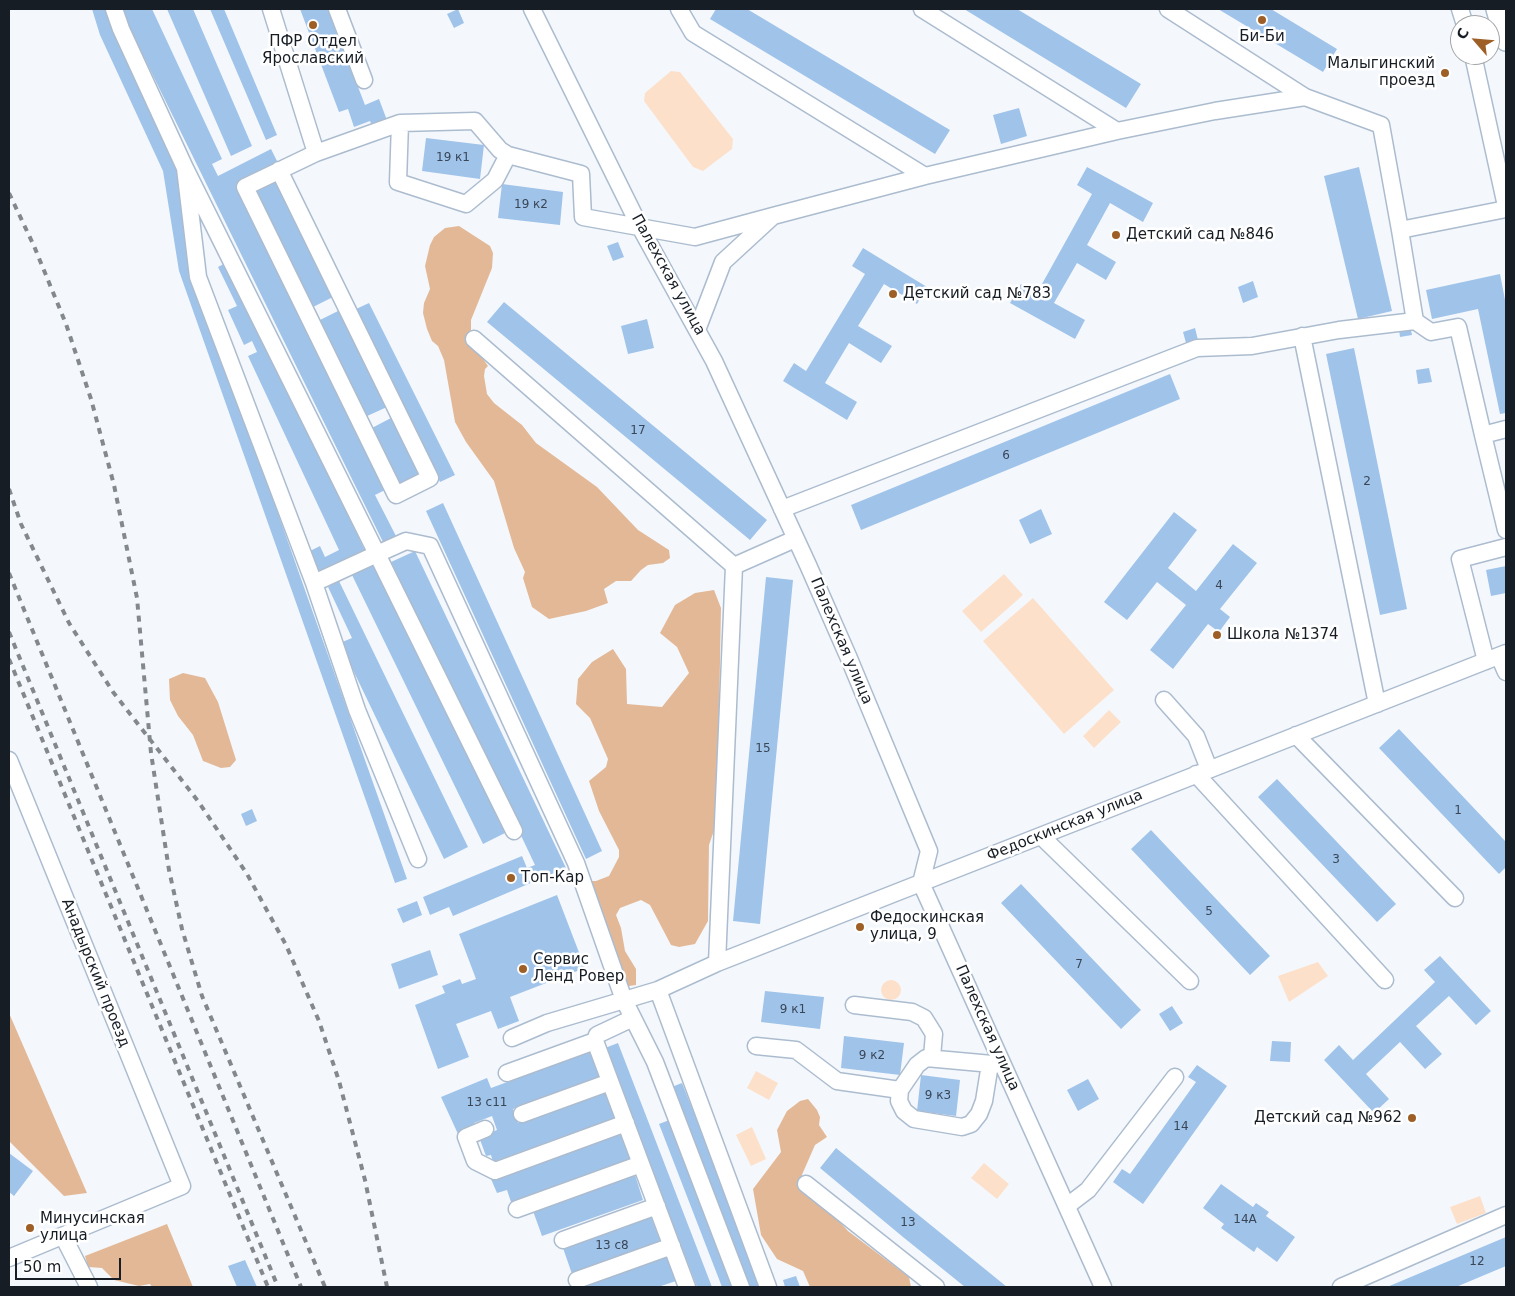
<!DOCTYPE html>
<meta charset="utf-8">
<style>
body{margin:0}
#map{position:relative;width:1515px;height:1296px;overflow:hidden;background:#f4f8fc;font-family:"DejaVu Sans",sans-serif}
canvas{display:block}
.frame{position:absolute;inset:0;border:10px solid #171d24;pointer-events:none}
.north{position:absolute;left:1450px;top:15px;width:50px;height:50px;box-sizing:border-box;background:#fff;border:1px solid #a2a5a7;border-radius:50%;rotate:297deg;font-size:14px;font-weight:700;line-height:20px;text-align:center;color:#171d24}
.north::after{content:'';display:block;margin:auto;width:18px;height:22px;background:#9d5f26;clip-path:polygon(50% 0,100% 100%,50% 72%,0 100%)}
.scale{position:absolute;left:15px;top:1258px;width:106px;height:22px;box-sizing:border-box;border:2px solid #171d24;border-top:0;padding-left:6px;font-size:15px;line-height:18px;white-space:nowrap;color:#171d24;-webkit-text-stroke:4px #fff;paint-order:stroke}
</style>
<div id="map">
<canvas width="1515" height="1296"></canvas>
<div class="frame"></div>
<div class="north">С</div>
<div class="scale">50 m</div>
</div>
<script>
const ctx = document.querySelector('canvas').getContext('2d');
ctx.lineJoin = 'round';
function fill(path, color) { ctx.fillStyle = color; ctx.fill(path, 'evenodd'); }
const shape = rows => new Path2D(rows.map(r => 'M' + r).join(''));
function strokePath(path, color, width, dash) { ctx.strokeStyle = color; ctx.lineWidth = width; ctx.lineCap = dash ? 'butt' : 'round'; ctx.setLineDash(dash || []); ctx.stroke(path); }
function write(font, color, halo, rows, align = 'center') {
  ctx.font = font + ' "DejaVu Sans",sans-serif'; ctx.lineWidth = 5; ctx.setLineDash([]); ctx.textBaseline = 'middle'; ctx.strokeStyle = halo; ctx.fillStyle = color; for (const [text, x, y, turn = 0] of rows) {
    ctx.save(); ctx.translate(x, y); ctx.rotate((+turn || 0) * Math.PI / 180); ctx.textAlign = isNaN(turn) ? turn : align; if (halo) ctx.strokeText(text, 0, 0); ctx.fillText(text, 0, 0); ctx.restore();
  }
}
const green = shape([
 [671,71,680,72,733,139,732,149,703,171,693,167,644,101,645,93],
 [1004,574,1023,595,981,632,962,611],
 [1033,598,1114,690,1064,734,983,641],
 [1109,710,1121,722,1094,748,1083,736],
 [1318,962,1328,976,1289,1002,1278,976],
 '881 990a10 10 0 1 1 20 0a10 10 0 1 1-20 0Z',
 [756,1071,778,1083,769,1100,747,1088],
 [752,1127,766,1159,751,1166,736,1135],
 [984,1163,1009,1184,997,1199,971,1178],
 [1480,1196,1486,1213,1457,1224,1450,1207]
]);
const forest = shape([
 [459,226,490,246,493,253,492,268,471,320,471,342,488,366,485,369,484,376,487,394,494,403,522,425,536,443,597,487,638,530,669,550,670,558,663,563,648,565,641,570,631,581,616,581,604,589,608,603,586,611,549,619,532,607,523,578,525,572,514,548,494,481,466,442,455,422,444,360,438,346,432,341,427,329,423,313,424,303,430,289,425,266,430,245,434,237,445,228],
 [714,590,721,608,717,822,709,845,708,921,695,944,679,947,671,945,650,905,641,900,620,908,616,915,621,928,625,951,636,969,636,985,629,986,622,984,582,881,596,881,609,876,619,857,619,850,599,811,589,781,606,767,608,759,590,718,576,704,578,679,592,662,613,649,626,669,627,704,662,707,689,673,677,647,660,633,675,605,695,593],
 [183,673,205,678,218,702,236,760,230,767,221,768,203,761,193,735,178,716,170,700,169,679],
 [9,1013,87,1193,64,1196,9,1141],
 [808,1099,817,1110,820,1117,819,1125,827,1137,815,1145,801,1177,804,1183,848,1231,909,1277,911,1287,810,1287,803,1271,777,1259,761,1235,753,1189,781,1152,777,1130,787,1111,800,1101],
 [167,1224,193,1287,152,1287,150,1284,139,1286,114,1280,102,1268,88,1267,85,1256]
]);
const building = shape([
 [92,9,107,9,178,168,191,267,407,879,395,883,179,271,163,171,100,35],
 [123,9,152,9,222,159,212,164,218,176,271,149,278,163,236,184,387,489,375,495,397,538,384,544,128,25],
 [167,9,193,9,252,146,231,156],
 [210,9,224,9,277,135,266,140],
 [300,9,328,9,365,105,379,99,388,123,373,128,370,121,354,127,348,109,339,112],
 [458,9,464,23,454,28,447,14],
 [716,9,747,9,950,130,935,154,710,19],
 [964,9,1017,9,1141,84,1126,108],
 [1218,9,1271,9,1337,49,1323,72],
 [1019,108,1027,136,1001,144,993,115],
 [426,138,484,145,480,179,422,171],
 [1087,167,1153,203,1143,222,1110,203,1087,245,1116,262,1106,280,1077,263,1054,303,1085,320,1075,339,1010,303,1021,284,1037,293,1092,194,1077,185],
 [1359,167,1392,311,1358,319,1324,176],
 [276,176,335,296,311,308,253,187],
 [502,184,563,192,560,225,498,218],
 [618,242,624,257,613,261,607,246],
 [863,248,927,287,917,304,884,284,858,326,892,346,881,363,849,343,825,383,857,402,847,420,783,381,794,363,806,371,865,274,852,266],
 [229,261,365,551,320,573,310,551,320,546,325,557,339,550,248,356,257,352,252,341,244,345,228,310,237,306,218,267],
 [1500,274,1506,305,1506,413,1500,414,1478,309,1432,319,1426,290],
 [1253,281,1258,297,1243,303,1238,287],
 [504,302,767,520,750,540,487,322],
 [369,303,455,475,440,482,354,310],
 [340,310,387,407,365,417,318,321],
 [647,319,654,348,628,354,621,326],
 [1410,326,1412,335,1400,337,1399,329],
 [1195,328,1198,340,1186,343,1183,332],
 [1354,348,1407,609,1380,615,1326,354],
 [1429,368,1432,382,1418,384,1416,370],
 [1170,374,1180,399,861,530,851,505],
 [391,418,419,475,397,485,370,429],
 [443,503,602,851,586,859,426,511],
 [1041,509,1052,534,1030,544,1019,520],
 [1174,512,1197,530,1168,568,1196,591,1233,544,1257,563,1220,609,1230,617,1219,632,1208,624,1173,669,1150,650,1186,605,1157,582,1127,620,1104,602],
 [415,551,566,868,453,916,449,907,430,915,423,897,522,856,527,868,535,865,391,562],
 [374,564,505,833,483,844,352,575],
 [1506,566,1506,593,1491,596,1486,570],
 [766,577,793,580,760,924,733,921],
 [339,581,468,847,444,859,340,643,352,638,328,587],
 [1399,729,1506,842,1506,867,1499,874,1379,748],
 [1277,779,1396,904,1377,922,1258,797],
 [252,809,257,821,246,826,241,814],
 [1151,830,1270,956,1250,975,1131,849],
 [1021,884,1141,1010,1121,1029,1001,903],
 [557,895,585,968,510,997,519,1021,498,1029,491,1011,456,1024,469,1057,438,1069,415,1005,445,993,442,986,460,979,462,984,476,979,459,934],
 [417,901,422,915,403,923,397,909],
 [430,950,438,975,399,989,391,964],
 [1440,956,1491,1011,1476,1025,1449,996,1416,1026,1442,1054,1425,1069,1400,1042,1366,1074,1389,1099,1374,1113,1324,1060,1339,1045,1353,1060,1435,982,1424,970],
 [765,991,824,997,820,1029,761,1022],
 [1172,1006,1183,1023,1170,1031,1159,1014],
 [844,1036,904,1043,900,1075,841,1068],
 [1272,1041,1291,1042,1290,1062,1270,1061],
 [618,1043,712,1287,697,1287,605,1048],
 [592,1051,601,1077,513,1109,518,1123,607,1090,617,1117,493,1162,491,1155,486,1156,479,1137,497,1130,492,1116,474,1123,475,1128,458,1134,441,1097,487,1078,491,1088],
 [1197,1065,1227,1086,1143,1204,1113,1182,1122,1169,1130,1174,1196,1082,1188,1077],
 [921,1075,960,1080,956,1116,917,1111],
 [1088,1079,1099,1099,1078,1111,1067,1090],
 [682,1083,762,1284,755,1287,749,1287,669,1088],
 [672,1119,737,1287,722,1287,659,1124],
 [621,1133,631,1160,511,1202,507,1190,497,1193,491,1179],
 [836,1148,1007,1287,965,1287,903,1237,820,1168],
 [9,1153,33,1171,14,1196,9,1192],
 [635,1175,643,1200,542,1236,533,1211],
 [1221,1184,1253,1207,1256,1203,1269,1212,1266,1216,1295,1237,1277,1262,1257,1247,1254,1252,1221,1228,1224,1224,1203,1208],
 [651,1217,661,1243,572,1274,563,1248],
 [1506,1237,1506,1266,1456,1287,1387,1287],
 [666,1255,676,1281,658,1287,590,1287,588,1283],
 [245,1260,257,1287,237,1287,228,1266],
 [796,1276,800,1287,785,1287,783,1280]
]);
const minor = shape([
 [114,9,121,29,185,168,198,277,314,583,377,554,514,831],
 [271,9,316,153,400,123,475,121,500,150,508,155,581,174,583,217,695,237,773,216],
 [337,9,364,80],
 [532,9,640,227,714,361,808,565,848,656,929,851,921,883,1103,1287],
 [679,9,693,33,925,176,773,216,723,262,697,330],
 [922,9,1117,131],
 [1168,9,1305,97],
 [1460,9,1465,25],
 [1473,55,1506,206],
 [400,123,398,182,466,204,495,180,508,155],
 [185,168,377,554,406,541,430,546,576,863,624,1000,655,1062,741,1287],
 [279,170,430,478,396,495,245,187,293,164,316,153],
 [925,176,1117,131,1215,111,1305,97,1381,125,1400,230,1506,209],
 [1400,230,1415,321],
 [1302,336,1377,704],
 [474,339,734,566],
 [1483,435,1506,530],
 [782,509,1197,348,1252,346,1339,330,1415,321,1431,332,1458,327,1483,435,1506,429],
 [314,583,357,710,418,859],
 [1499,656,1506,672],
 [1486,661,1460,559,1506,547],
 [1164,700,1196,736,1209,769],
 [1296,735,1455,898],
 [9,760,182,1186,9,1258],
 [1196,774,1385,980],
 [1041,836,1190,981],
 [717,963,734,566,795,539],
 [658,990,768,1287],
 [854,1005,912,1012,924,1018,934,1034,932,1057],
 [633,1018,597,1035,595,1041,687,1287],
 [512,1038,547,1023,658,990,717,963,1506,653],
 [756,1046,796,1050,837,1081,900,1090,917,1065,926,1058,1003,1065],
 [507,1073,595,1041],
 [900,1090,899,1101,904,1111,914,1119,962,1127,971,1124,979,1114,984,1101,990,1064],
 [522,1114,610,1082],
 [485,1129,466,1137,475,1161,495,1171,626,1123],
 [806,1184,936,1287],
 [1067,1206,1088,1190,1175,1077],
 [517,1209,641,1164],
 [63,1236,89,1287],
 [563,1240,657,1206],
 [577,1280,672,1246],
 [1341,1287,1506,1215]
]);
const major = shape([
 [1497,9,1506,40]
]);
const rail = shape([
 [9,193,34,246,66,324,91,399,114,485,137,598,151,753,169,870,182,929,202,996,325,1287],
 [9,489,21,524,69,623,113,692,198,801,247,874,286,945,319,1021,339,1081,365,1180,387,1287],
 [9,573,301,1287],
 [9,632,278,1287],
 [9,659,268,1287]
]);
const markers = [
 [1262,20,5,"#9d5f26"],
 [313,25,5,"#9d5f26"],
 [1445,73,5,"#9d5f26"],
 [1116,235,5,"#9d5f26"],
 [893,294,5,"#9d5f26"],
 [1217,635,5,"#9d5f26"],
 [511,878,5,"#9d5f26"],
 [860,927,5,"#9d5f26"],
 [523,969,5,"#9d5f26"],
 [1412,1118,5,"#9d5f26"],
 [30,1228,5,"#9d5f26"]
];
const numberNames = [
 ["19 к1",453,158],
 ["19 к2",531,205],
 ["17",638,431],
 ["6",1006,456],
 ["2",1367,482],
 ["4",1219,586],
 ["15",763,749],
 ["1",1458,811],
 ["3",1336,860],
 ["5",1209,912],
 ["7",1079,965],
 ["9 к1",793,1010],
 ["9 к2",872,1056],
 ["9 к3",938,1096],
 ["13 с11",487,1103],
 ["14",1181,1127],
 ["14А",1245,1220],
 ["13",908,1223],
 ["13 с8",612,1246],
 ["12",1477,1262]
];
const poiNames = [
 ["Би-Би",1262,37,"center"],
 ["ПФР Отдел",313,42,"center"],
 ["Ярославский",313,59,"center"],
 ["Малыгинский",1435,64,"right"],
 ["проезд",1435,81,"right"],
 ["Детский сад №846",1126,235],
 ["Детский сад №783",903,294],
 ["Школа №1374",1227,635],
 ["Топ-Кар",521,878],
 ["Федоскинская",870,918],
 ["улица, 9",870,935],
 ["Сервис",533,960],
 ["Ленд Ровер",533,977],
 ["Детский сад №962",1402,1118,"right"],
 ["Минусинская",40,1219],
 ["улица",40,1236]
];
const streetNames = [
 ["Палехская улица",668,275,61],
 ["Палехская улица",841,641,67],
 ["Федоскинская улица",1065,826,-22],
 ["Анадырский проезд",95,973,68],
 ["Палехская улица",987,1028,66]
];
fill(green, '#fde0ca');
fill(forest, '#e3b897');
fill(building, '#a0c3ea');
strokePath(minor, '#acbccf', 19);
strokePath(major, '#acbccf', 24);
strokePath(minor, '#fff', 16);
strokePath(major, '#fff', 21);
strokePath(rail, '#83888e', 4, [6, 6]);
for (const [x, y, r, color] of markers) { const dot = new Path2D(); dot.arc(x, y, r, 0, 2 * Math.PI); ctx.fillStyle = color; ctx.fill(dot); strokePath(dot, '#fff', 2); }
write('12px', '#394656', null, numberNames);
write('15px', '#171d24', '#fff', poiNames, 'left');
write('15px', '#171d24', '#fff', streetNames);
</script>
